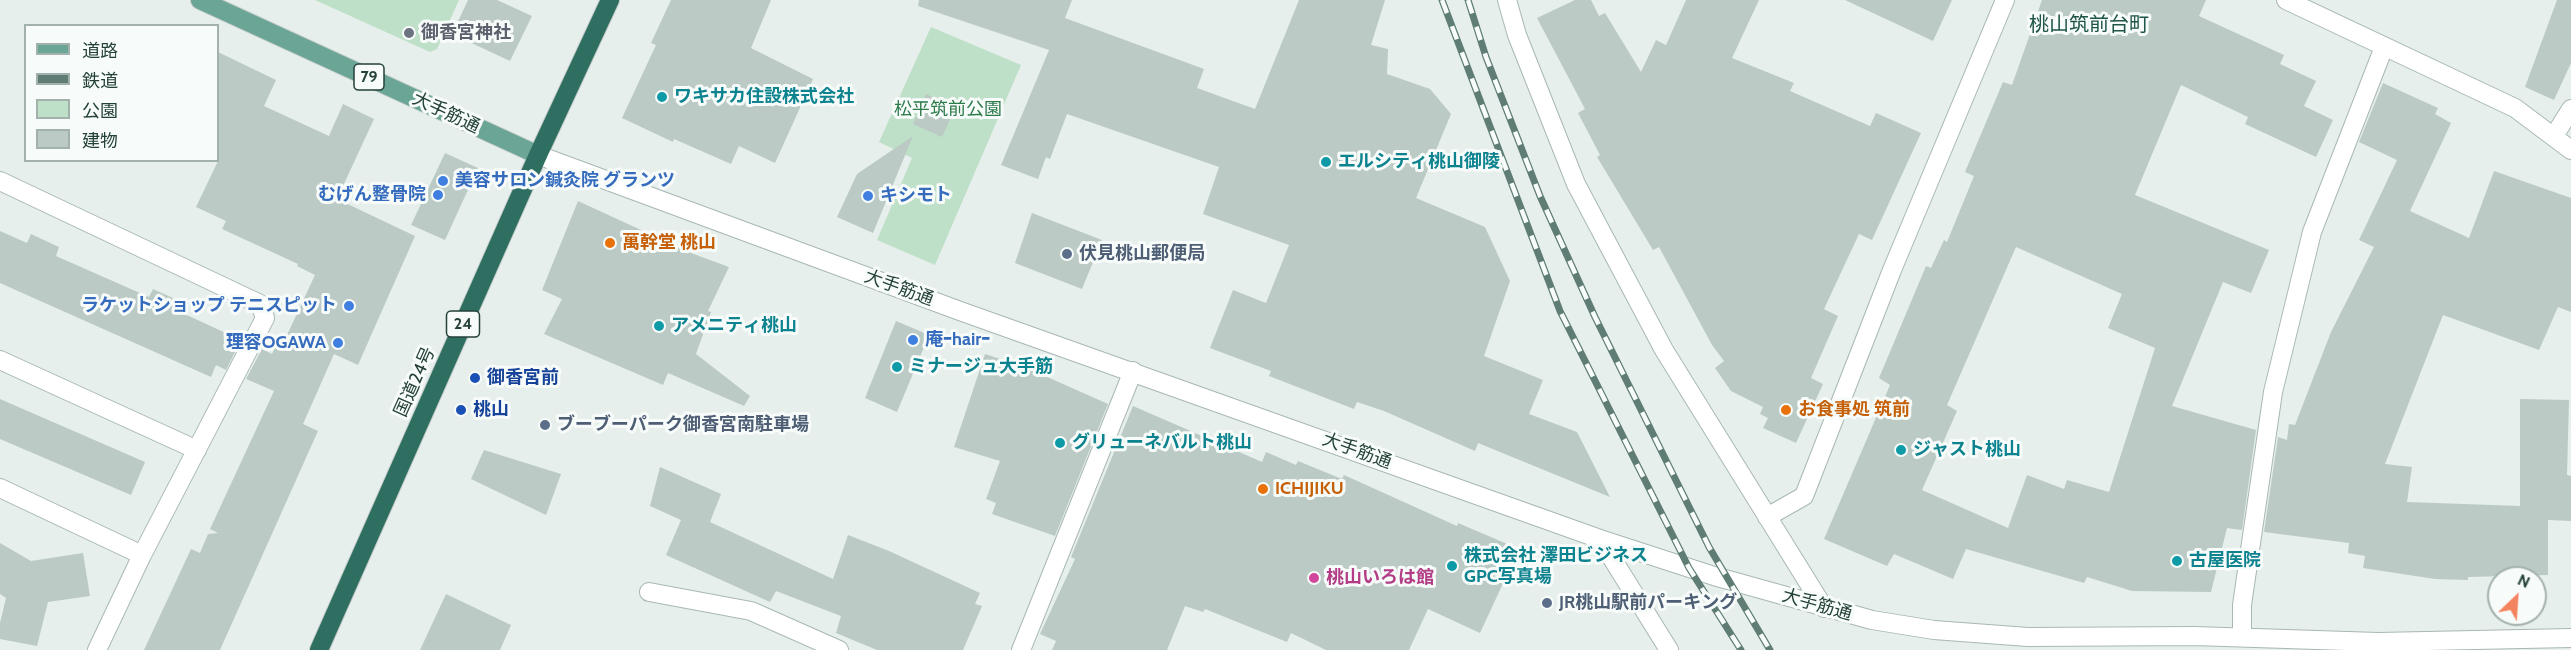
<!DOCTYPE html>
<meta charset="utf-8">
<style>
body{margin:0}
#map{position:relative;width:2571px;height:650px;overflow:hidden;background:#e6efeb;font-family:Cabin,"Noto Sans JP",sans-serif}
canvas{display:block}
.legend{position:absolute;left:24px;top:24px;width:195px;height:138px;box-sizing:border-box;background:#f7fbf9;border:2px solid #a3b1ad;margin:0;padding:8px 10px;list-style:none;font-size:18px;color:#24423a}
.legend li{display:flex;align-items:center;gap:12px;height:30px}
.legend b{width:30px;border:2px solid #a3b1ad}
.north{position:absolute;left:2487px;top:566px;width:60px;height:60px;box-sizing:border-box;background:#f7fbf9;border:2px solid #a3b1ad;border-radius:50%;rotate:25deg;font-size:16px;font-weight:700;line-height:24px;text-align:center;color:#24423a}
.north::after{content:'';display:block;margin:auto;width:21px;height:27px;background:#f4845f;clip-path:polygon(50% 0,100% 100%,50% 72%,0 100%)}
</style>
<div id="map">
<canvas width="2571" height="650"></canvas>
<ul class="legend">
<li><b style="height:8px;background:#6aa596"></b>道路</li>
<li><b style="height:8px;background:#5f7d75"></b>鉄道</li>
<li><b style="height:16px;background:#bfe0c8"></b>公園</li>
<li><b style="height:16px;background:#bbcac4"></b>建物</li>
</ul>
<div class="north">N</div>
</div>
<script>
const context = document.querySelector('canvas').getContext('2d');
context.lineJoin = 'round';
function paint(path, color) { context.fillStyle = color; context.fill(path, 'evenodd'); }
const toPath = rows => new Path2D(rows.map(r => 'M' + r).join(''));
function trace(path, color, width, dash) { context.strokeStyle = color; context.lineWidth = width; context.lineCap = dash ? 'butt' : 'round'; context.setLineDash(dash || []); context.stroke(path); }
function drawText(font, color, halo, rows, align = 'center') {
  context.font = font + ' Cabin,"Noto Sans JP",sans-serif'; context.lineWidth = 6; context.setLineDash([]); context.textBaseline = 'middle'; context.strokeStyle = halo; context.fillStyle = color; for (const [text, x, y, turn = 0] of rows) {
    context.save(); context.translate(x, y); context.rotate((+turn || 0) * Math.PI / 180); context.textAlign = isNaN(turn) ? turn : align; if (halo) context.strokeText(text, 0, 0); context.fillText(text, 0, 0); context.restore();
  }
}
paint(toPath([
 [315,0,459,0,437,49,430,52],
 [931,27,1021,65,935,265,877,240,912,158,879,142]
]), '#bfe0c8');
paint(toPath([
 [468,0,497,0,532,16,510,61,452,34],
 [671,0,771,0,751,48,813,79,775,163,739,146,731,164,674,139,673,142,622,118,656,45,651,43],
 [919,0,1072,0,1065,18,1204,69,1197,88,1255,109,1299,0,1385,0,1371,45,1388,49,1387,74,1430,89,1451,114,1416,198,1485,227,1510,281,1484,356,1543,380,1529,414,1577,432,1610,497,1478,443,1475,451,1384,411,1357,402,1354,409,1269,376,1271,371,1210,348,1233,290,1266,303,1289,245,1203,214,1219,167,1067,114,1050,159,1046,157,1038,179,1001,165,1049,50,918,6],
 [1575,0,1591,0,1599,16,1605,13,1641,72,1656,40,1666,45,1686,0,1759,0,1732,58,1794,83,1790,91,1870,126,1876,113,1921,133,1872,240,1859,234,1824,309,1838,316,1811,378,1823,384,1796,443,1763,428,1768,418,1760,414,1763,407,1731,391,1715,368,1724,361,1712,345,1659,247,1653,250,1597,157,1600,155,1578,113,1585,109,1537,18],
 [1845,0,1952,0,1933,41],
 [2042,0,2206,0,2199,16,2284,55,2280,64,2316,81,2304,106,2333,120,2316,157,2245,124,2248,117,2181,85,2135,195,2269,250,2251,293,2223,282,2172,406,2256,430,2242,530,2227,528,2211,592,2132,591,2087,577,2084,583,1966,549,1953,579,1894,554,1887,566,1824,539,1890,385,1879,378,1926,266,1931,268,1944,240,1947,242,1974,176,1965,172,2003,82,2012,85],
 [2016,247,2122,294,2108,328,2155,348,2109,492,2067,480,2064,489,2027,475,2008,528,1922,490,1957,411,1947,405],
 [2557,0,2571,0,2571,63,2554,100,2525,87],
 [218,52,276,80,264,106,329,136,343,104,374,119,337,199,415,236,358,365,334,354,303,424,318,431,220,650,144,650,191,549,200,553,208,534,218,533,210,529,274,391,246,379,262,349,272,354,282,333,287,335,315,275,297,266,298,264,222,229,226,221,196,207,218,161],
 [2383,83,2438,108,2435,114,2451,123,2410,211,2469,238,2494,171,2571,198,2571,312,2558,307,2539,350,2443,315,2385,464,2412,467,2407,502,2520,506,2520,399,2569,400,2567,475,2571,476,2571,521,2548,520,2548,575,2468,577,2468,580,2435,579,2363,568,2365,556,2348,553,2349,543,2264,532,2278,437,2287,440,2289,424,2295,425,2331,332,2374,247,2359,240,2397,160,2359,142],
 [926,94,956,107,942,137,913,124],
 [913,136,873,233,837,217,857,174],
 [445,153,478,168,445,240,411,225],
 [578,201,691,253,729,267,708,311,711,312,696,354,750,396,744,406,668,373,663,385,544,334,562,299,542,290],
 [1032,213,1102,240,1082,289,1015,263],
 [0,231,27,243,31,234,59,247,56,256,149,297,153,289,182,302,178,311,241,340,226,370,216,365,211,377,0,283],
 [896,321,929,335,897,412,865,398],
 [985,354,1025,367,1108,404,1055,536,992,514,996,503,986,499,1000,461,954,447],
 [0,399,145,462,131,495,0,439],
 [1133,406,1262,462,1266,452,1296,465,1298,461,1342,479,1344,475,1457,526,1458,523,1519,549,1480,633,1428,609,1409,650,1326,650,1291,633,1287,642,1205,609,1203,612,1185,606,1167,650,1052,650,1056,641,1040,634,1075,559,1071,557],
 [484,450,561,474,546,515,471,479],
 [660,467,721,494,710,522,833,579,848,535,889,551,980,593,975,604,982,606,963,650,877,650,836,633,841,616,776,591,770,602,666,555,681,520,650,506],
 [0,543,31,561,83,553,90,596,48,602,37,646,0,639,0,623,6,598,0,594],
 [446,594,511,625,500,650,420,650]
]), '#bbcac4');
const minor = toPath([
 [1507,0,1517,35,1576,184,1664,350,1824,608],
 [2286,0,2515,108,2571,150],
 [2554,136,2571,109],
 [538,155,960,311,1600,539,1714,576,1872,620,1934,630,2028,637,2194,636,2378,642,2571,638],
 [0,181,260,304,265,318,142,555,97,650],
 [0,360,197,450],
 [0,488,142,555],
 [1767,517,1804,496,1892,270,2005,0],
 [1600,539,1669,650],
 [649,592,751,611,839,650],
 [2242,637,2242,605,2273,392,2312,232,2384,47],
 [1021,650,1133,371]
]);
const major = toPath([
 [200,0,538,155]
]);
const highway = toPath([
 [319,650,538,155,610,0]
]);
trace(minor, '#a8b8b2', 20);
trace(major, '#c2cac8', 20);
trace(highway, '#c2cac8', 20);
trace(minor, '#fff', 18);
trace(major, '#6aa596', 18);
trace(highway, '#2f6f62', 18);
const rail = toPath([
 [1442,0,1560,311,1689,568,1741,650],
 [1468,0,1486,57,1540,196,1595,317,1709,547,1770,650]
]);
trace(rail, '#5f7d75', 7);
trace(rail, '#f7fbf9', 4.5, [14]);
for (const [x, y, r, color] of [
 [409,33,6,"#6b7280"],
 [662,97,6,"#0f9aa8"],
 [1326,162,6,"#0f9aa8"],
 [443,181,6,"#3f7fe0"],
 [438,195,6,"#3f7fe0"],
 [868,196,6,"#3f7fe0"],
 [610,243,6,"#e8710a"],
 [1067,254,6,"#5c6f8a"],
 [349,306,6,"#3f7fe0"],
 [659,326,6,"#0f9aa8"],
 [913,340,6,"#3f7fe0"],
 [338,343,6,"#3f7fe0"],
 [897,367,6,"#0f9aa8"],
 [475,378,6,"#1a4fb4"],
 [461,410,6,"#1a4fb4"],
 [1786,410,6,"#e8710a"],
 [545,425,6,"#5c6f8a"],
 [1060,443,6,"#0f9aa8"],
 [1901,450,6,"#0f9aa8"],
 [1263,489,6,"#e8710a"],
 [2177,561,6,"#0f9aa8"],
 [1452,566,6,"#0f9aa8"],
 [1314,578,6,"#d1479c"],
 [1547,603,6,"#5c6f8a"]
]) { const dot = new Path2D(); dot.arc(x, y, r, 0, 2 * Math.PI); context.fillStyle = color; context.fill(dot); trace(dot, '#f7fbf9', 2); }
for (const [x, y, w] of [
 [369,77,30],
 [463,324,33]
]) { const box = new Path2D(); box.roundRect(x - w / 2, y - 13, w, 26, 4.5); context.fillStyle = '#f7fbf9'; context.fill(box); trace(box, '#24423a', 1.5); }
drawText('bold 16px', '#24423a', null, [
 ["79",369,77],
 ["24",463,324]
]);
drawText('bold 18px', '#5b616d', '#f7fbf9', [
 ["御香宮神社",421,33]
], 'left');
drawText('bold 18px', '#0d838f', '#f7fbf9', [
 ["ワキサカ住設株式会社",674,97],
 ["エルシティ桃山御陵",1338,162],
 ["アメニティ桃山",671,326],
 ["ミナージュ大手筋",909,367],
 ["グリューネバルト桃山",1072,443],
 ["ジャスト桃山",1913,450],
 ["株式会社 澤田ビジネス",1464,556],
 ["GPC写真場",1464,577],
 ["古屋医院",2189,561]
], 'left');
drawText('18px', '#2d7a4b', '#f7fbf9', [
 ["松平筑前公園",948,110]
]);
drawText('18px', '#24423a', '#f7fbf9', [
 ["大手筋通",446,113,25],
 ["大手筋通",899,288,20],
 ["国道24号",415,382,-66],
 ["大手筋通",1357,451,20],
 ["大手筋通",1817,605,16]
]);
drawText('bold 18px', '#366cbe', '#f7fbf9', [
 ["美容サロン鍼灸院 グランツ",455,181],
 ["むげん整骨院",426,195,"right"],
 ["キシモト",880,196],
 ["ラケットショップ テニスピット",337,306,"right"],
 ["庵ｰhairｰ",925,340],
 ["理容OGAWA",326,343,"right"]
], 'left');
drawText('bold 18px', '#c56008', '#f7fbf9', [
 ["萬幹堂 桃山",622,243],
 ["お食事処 筑前",1798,410],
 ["ICHIJIKU",1275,489]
], 'left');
drawText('bold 18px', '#4e5e75', '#f7fbf9', [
 ["伏見桃山郵便局",1079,254],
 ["ブーブーパーク御香宮南駐車場",557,425],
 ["JR桃山駅前パーキング",1559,603]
], 'left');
drawText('bold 18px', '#164399', '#f7fbf9', [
 ["御香宮前",487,378],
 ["桃山",473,410]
], 'left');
drawText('bold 18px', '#b23c85', '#f7fbf9', [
 ["桃山いろは館",1326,578]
], 'left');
drawText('20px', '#1f5548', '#f7fbf9', [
 ["桃山筑前台町",2089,25]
]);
</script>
